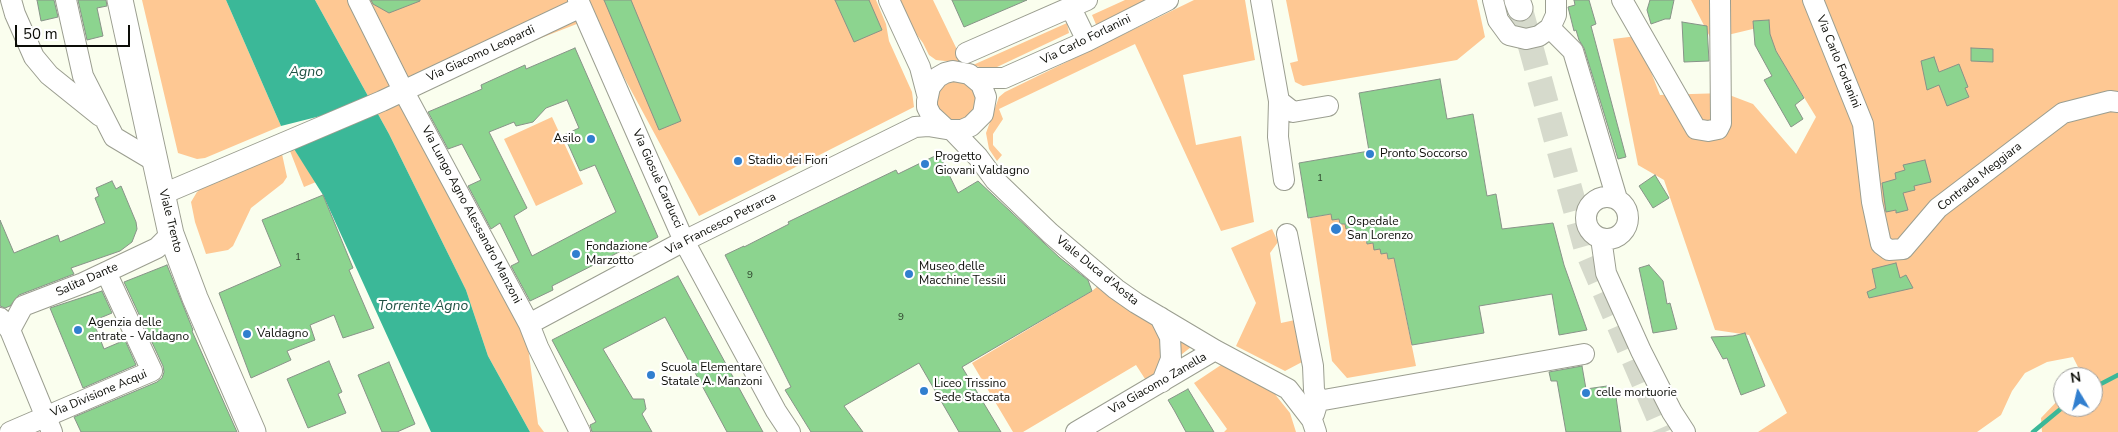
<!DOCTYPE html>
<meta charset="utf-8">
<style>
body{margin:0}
#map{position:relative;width:2118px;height:432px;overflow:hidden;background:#fafeee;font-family:"Nunito Sans",sans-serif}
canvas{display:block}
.north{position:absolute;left:2053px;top:367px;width:50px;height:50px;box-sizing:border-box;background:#fff;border:1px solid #9e9e9c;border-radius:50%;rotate:351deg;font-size:14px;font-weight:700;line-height:20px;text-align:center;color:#0c0d08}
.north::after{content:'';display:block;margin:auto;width:18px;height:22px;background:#317fcf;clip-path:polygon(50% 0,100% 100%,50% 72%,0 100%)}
.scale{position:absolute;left:15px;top:25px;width:115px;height:22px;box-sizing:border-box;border:2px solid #0c0d08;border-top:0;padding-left:6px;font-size:15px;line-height:18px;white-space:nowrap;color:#0c0d08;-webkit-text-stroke:4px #fff;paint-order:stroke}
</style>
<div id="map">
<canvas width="2118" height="432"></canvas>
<div class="north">N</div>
<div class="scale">50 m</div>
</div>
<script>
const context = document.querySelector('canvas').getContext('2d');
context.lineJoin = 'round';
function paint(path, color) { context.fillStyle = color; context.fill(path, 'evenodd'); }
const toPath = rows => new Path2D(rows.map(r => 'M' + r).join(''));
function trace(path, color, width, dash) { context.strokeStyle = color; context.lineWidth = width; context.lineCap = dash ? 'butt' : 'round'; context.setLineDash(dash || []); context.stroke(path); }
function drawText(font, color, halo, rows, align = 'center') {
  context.font = font + ' "Nunito Sans",sans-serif'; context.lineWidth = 4.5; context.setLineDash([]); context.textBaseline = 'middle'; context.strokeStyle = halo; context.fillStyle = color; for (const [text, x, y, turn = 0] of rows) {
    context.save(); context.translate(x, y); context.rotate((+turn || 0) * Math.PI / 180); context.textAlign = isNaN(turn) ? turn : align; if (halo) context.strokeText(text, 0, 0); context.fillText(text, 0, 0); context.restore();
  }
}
paint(toPath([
 [142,0,226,0,281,126,205,158,197,159,178,153],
 [315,0,876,0,886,24,889,41,912,92,914,107,699,216,592,18,408,90,525,323,538,424,544,432,530,432,488,356,466,290,389,134],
 [882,0,933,0,962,60,954,62,936,60,929,55,923,43,910,26],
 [1125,0,1159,0,1098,29,1092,15],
 [1194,0,1245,0,1255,60,1183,75,1196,145,1241,136,1254,222,1221,231,1135,44,999,109,1003,119,993,134,993,145,1002,155,997,161,989,149,986,133,999,97,1005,92],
 [1286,0,1477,0,1485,37,1457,60,1303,86,1295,82,1290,63,1298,61],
 [1691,0,2118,0,2118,432,2042,432,2041,418,2060,398,2063,398,2063,407,2093,407,2093,377,2081,377,2080,371,2073,357,2047,362,2025,373,2012,391,2001,415,1977,432,1758,432,1787,413,1749,335,1715,330,1664,180,1638,165,1613,39,1637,36,1660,95,1724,93,1753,104,1796,154,1816,117,1761,27,1711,39],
 [1067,23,1069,33,997,67,986,69,973,65],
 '937 100a20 20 0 1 1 40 0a20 20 0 1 1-40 0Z',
 [552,117,583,184,536,206,504,139],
 [294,149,316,182,304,187,290,151],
 [282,154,287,177,283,183,251,208,233,246,228,250,206,254,195,222,191,202,197,192,207,184],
 [1331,214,1339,219,1340,224,1345,224,1346,229,1352,228,1353,234,1359,233,1366,238,1367,244,1373,243,1387,253,1388,259,1394,258,1395,261,1398,261,1396,269,1416,366,1347,378,1332,361,1310,218],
 [1272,229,1278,242,1270,253,1281,323,1295,320,1302,362,1285,371,1236,346,1256,303,1231,248],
 [1109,277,1196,343,1147,382,1136,365,1023,432,1013,432,972,363,1092,291],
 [1221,365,1274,393,1290,413,1296,432,1224,432,1227,429,1194,383]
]), '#fec893');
paint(toPath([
 [226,0,315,0,389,134,466,290,488,356,530,432,431,432,323,195,294,149,368,104,281,126]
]), '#3bb898');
trace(toPath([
 [2093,388,2118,375],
 [2033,432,2063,407]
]), '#3bb898', 4.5);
const building = toPath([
 [37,0,54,0,58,17,41,21,37,0],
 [78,0,106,0,107,6,97,8,103,36,87,40,78,0],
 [371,0,420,0,420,1,389,13,373,4,371,0],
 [604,0,631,0,681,121,659,130,604,0],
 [835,0,869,0,882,30,854,42,835,0],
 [952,0,1027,0,964,27,952,0],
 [1574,0,1589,0,1596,24,1591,26,1626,157,1618,159,1584,48,1579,40,1576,30,1574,31,1568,7,1575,5,1574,0],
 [1650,0,1674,0,1670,19,1665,19,1651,24,1647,10,1650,0],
 [1769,20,1770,34,1776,51,1804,98,1795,105,1803,119,1791,127,1764,80,1772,76,1755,45,1753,21,1769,20],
 [1682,22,1707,26,1709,61,1684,62,1682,22],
 [575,48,658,237,629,252,627,248,552,286,553,290,530,301,511,266,519,262,500,223,491,229,468,186,481,180,462,144,448,149,428,112,482,89,481,85,525,65,526,69,575,48],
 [567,100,579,128,564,135,580,171,595,165,616,212,532,256,514,216,527,208,489,132,514,122,516,126,533,122,546,108,567,100],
 [1971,48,1993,49,1993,62,1971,61,1971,48],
 [1934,57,1939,72,1959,64,1968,87,1965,88,1969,97,1947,106,1939,85,1927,90,1921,61,1934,57],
 [1440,79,1447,119,1473,114,1487,196,1496,194,1502,229,1553,223,1564,265,1587,330,1559,335,1552,294,1479,306,1484,333,1412,345,1394,258,1388,259,1387,253,1381,254,1380,249,1374,250,1373,243,1367,244,1366,238,1360,239,1359,233,1353,234,1352,228,1346,229,1345,224,1340,224,1339,219,1332,220,1331,214,1308,218,1299,163,1369,151,1359,93,1440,79],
 [939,154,958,193,978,181,1060,258,1088,280,1092,291,962,367,1001,432,959,432,919,363,844,406,863,432,811,432,785,390,791,387,725,255,744,246,744,247,789,224,788,222,896,170,898,174,939,154],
 [1925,160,1931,182,1914,186,1915,190,1903,193,1908,210,1896,213,1896,210,1886,212,1882,183,1896,179,1895,173,1905,170,1903,165,1925,160],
 [1655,175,1669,198,1653,208,1639,186,1655,175],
 [112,181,116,189,121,186,136,222,137,229,132,242,120,251,71,268,74,274,19,295,10,306,5,308,0,306,0,220,14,253,58,235,60,242,105,223,95,198,99,196,96,188,112,181],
 [323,195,353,268,349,270,374,328,343,338,334,315,310,325,315,340,287,351,291,360,251,378,219,293,281,266,262,220,323,195],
 [1896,263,1900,278,1906,275,1913,288,1869,298,1867,292,1876,288,1872,269,1896,263],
 [167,265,193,330,192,331,237,432,81,432,74,417,157,382,162,378,164,372,163,366,124,282,167,265],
 [1649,265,1663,281,1667,304,1670,303,1677,329,1653,333,1639,268,1649,265],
 [678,276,763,432,727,432,665,317,603,349,633,399,644,399,646,409,642,414,652,432,592,432,590,425,596,422,552,340,678,276],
 [102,291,112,313,93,321,104,349,125,340,136,365,83,388,50,308,102,291],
 [1745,333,1765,386,1741,395,1727,358,1723,359,1711,337,1733,336,1745,333],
 [329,361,342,392,338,394,346,413,308,428,287,379,329,361],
 [389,362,415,424,397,432,382,432,358,375,389,362],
 [1582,366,1586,389,1607,386,1616,397,1621,432,1566,432,1557,381,1551,381,1549,372,1582,366],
 [1188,389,1214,432,1186,432,1174,410,1168,400,1188,389]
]);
paint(building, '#8cd48f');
trace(building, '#889388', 1);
trace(toPath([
 [1520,8,1586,248,1665,432]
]), '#d6dacc', 25, [25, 12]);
const minor = toPath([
 [11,0,15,14,34,57,49,75,100,116],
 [66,0,83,76,114,137,156,162],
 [358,0,403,90,529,324,538,347,580,432],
 [578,0,684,241,776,411,790,432],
 [889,0,920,67,927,94],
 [1261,0,1279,101,1278,137,1284,180],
 [1493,0,1498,20,1509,35,1526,39,1539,36,1550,28,1556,15,1556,0],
 [1622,0,1696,129,1708,131,1718,129,1721,123,1720,0],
 [1813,0,1863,124,1872,202,1881,244,1889,250,1903,249,1938,208,2063,113,2110,101,2118,102],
 [1071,8,1087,41],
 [1550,28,1573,51,1617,199],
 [966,53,1087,0],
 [976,78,1004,78,1087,41,1168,0],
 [1279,101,1293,112,1328,106],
 [952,130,978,157,995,180,1050,233,1116,289,1136,303,1215,350,1288,389,1312,420,1316,432],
 [163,194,382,101,581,7],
 '1586 218a21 21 0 1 1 42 0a21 21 0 1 1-42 0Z',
 [1287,234,1313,366,1314,390,1318,401,1314,414],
 [1601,238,1606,273,1641,351,1672,412,1685,432],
 [1160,317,1170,337,1171,359,1162,382],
 [0,318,10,330,52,432],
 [529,324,684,241,915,127,928,126,952,130,962,130,971,126,983,114,986,97,981,84,969,74,953,71,945,73,938,77,930,87,927,101,927,107,931,115,944,127],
 [10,330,23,306,83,283,157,248,171,234],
 [1318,401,1584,354],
 [10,432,152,371,106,272],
 [1076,432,1215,350]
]);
const major = toPath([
 [120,0,171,234,195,298,253,432],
 [1517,0,1520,8]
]);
trace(minor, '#9b9e90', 22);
trace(major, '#9b9e90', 27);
trace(minor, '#fff', 20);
trace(major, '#fff', 25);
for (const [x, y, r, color] of [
 [591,139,5,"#317fcf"],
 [1370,154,5,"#317fcf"],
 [738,161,5,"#317fcf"],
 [925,164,5,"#317fcf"],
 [1336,229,6,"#317fcf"],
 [576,254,5,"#317fcf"],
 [909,274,5,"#317fcf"],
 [78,330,5,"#317fcf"],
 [247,334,5,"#317fcf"],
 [651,375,5,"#317fcf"],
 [924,391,5,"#317fcf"],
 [1586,393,5,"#317fcf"]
]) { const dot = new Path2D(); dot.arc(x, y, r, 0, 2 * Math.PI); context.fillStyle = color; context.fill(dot); trace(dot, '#fff', 2); }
drawText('10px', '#2c3f2a', null, [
 ["1",1320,179],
 ["1",298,258],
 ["9",750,276],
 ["9",901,318]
]);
drawText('12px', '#0c0d08', '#fff', [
 ["Via Carlo Forlanini",1086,40,-26],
 ["Via Giacomo Leopardi",481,54,-25],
 ["Via Carlo Forlanini",1838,62,68],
 ["Contrada Meggiara",1980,177,-38],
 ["Via Giosuè Carducci",657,179,66],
 ["Via Lungo Agno Alessandro Manzoni",471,215,62],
 ["Viale Trento",170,221,76],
 ["Via Francesco Petrarca",721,224,-27],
 ["Viale Duca d'Aosta",1097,271,39],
 ["Salita Dante",87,280,-24],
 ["Via Giacomo Zanella",1158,384,-30],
 ["Via Divisione Acqui",99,394,-23]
]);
drawText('12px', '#0c0d08', '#fff', [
 ["Asilo",581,139,"right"],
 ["Pronto Soccorso",1380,154],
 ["Progetto",935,157],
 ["Giovani Valdagno",935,171],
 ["Stadio dei Fiori",748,161],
 ["Ospedale",1347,222],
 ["San Lorenzo",1347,236],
 ["Fondazione",586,247],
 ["Marzotto",586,261],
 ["Museo delle",919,267],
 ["Macchine Tessili",919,281],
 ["Agenzia delle",88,323],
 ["entrate - Valdagno",88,337],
 ["Valdagno",257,334],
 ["Scuola Elementare",661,368],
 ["Statale A. Manzoni",661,382],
 ["Liceo Trissino",934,384],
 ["Sede Staccata",934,398],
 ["celle mortuorie",1596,393]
], 'left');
drawText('italic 14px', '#215345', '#fff', [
 ["Agno",306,73],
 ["Torrente Agno",423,307]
]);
</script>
